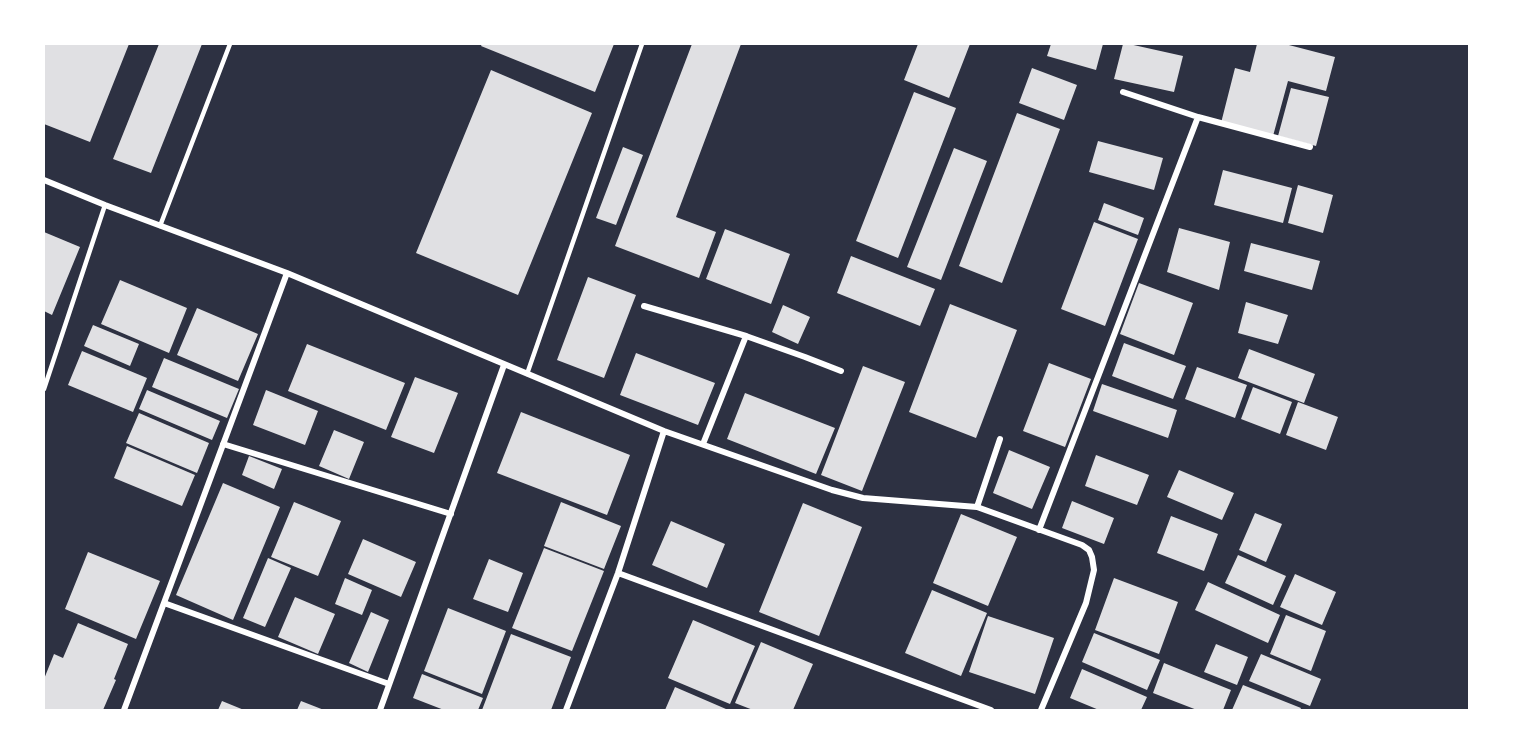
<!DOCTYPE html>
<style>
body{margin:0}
#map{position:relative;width:1513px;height:754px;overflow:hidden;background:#2d3142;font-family:"Golos Text",sans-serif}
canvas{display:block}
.frame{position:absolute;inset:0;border:45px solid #fff;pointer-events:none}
</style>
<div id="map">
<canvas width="1513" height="754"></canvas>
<div class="frame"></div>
</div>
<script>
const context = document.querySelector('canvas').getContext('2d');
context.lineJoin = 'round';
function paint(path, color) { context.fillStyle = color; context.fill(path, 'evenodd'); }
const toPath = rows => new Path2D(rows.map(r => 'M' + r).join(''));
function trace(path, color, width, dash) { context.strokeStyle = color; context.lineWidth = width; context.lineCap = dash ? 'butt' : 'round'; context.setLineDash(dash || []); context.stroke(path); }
paint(toPath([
 [44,44,129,44,90,142,44,124],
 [159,44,202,44,151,173,113,159],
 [482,44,614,44,595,92,481,46],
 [692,44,741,44,676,217,716,232,699,278,615,246],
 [918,44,970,44,949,98,904,80],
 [1051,44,1103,44,1096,70,1047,56],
 [1123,44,1129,44,1183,56,1174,92,1114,79],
 [1257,44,1285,44,1335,57,1326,91,1288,81,1273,136,1221,123,1235,68,1250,72],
 [1032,68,1077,85,1064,120,1019,103],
 [491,70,592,113,518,295,416,253],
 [1291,88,1329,97,1316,146,1278,136],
 [914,92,956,108,898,258,856,241],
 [1017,113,1060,129,1002,283,959,266],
 [1098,141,1163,158,1154,190,1089,172],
 [623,147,643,155,616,225,596,218],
 [954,148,987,161,941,280,907,267],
 [1223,170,1292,188,1283,223,1214,205],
 [1298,185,1333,195,1323,233,1288,223],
 [1104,203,1144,218,1138,235,1098,220],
 [1094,222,1138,239,1105,326,1061,309],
 [1179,228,1230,242,1219,290,1167,272],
 [725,229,790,254,771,304,706,279],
 [44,232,80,247,52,315,44,311],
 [1251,243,1320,261,1312,290,1244,271],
 [851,256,935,289,920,326,837,293],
 [588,277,636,295,604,378,557,360],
 [120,280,187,308,169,353,101,324],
 [1139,283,1193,303,1174,355,1120,334],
 [1246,302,1288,315,1278,344,1238,333],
 [950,304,1017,330,976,438,909,412],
 [783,305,810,317,798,344,772,332],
 [197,308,258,334,238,381,177,355],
 [93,325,139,344,130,366,84,346],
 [1124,343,1186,366,1173,399,1112,376],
 [307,344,405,383,386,430,288,391],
 [1249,349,1315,374,1304,403,1238,378],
 [82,351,147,378,133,412,68,385],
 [636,353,715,383,698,425,620,395],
 [164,358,239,389,227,418,152,387],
 [1049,363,1091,379,1065,447,1023,431],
 [863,366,905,382,862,491,821,475],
 [1197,367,1247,385,1235,418,1185,399],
 [415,377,458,393,434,453,391,437],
 [1102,384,1177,410,1168,438,1093,411],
 [1253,387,1292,402,1280,434,1241,419],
 [147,390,220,421,212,440,139,409],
 [266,390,318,411,305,445,253,425],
 [745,393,835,428,816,474,727,439],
 [1298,402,1338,417,1326,450,1286,435],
 [521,412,630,455,607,515,497,473],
 [139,413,209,443,197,473,126,443],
 [334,430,364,442,349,479,319,466],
 [127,446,195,475,182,506,114,478],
 [1009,450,1050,467,1032,509,993,493],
 [1096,455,1149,475,1137,505,1085,486],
 [249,456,282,469,274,489,242,475],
 [1179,470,1234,493,1222,520,1167,497],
 [223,483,280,507,233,620,176,595],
 [1072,501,1114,518,1104,544,1062,528],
 [294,502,341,521,318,576,271,557],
 [561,502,621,526,604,569,544,546],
 [803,503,862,527,819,636,759,612],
 [1255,513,1282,524,1266,562,1239,550],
 [961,514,1017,537,988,606,933,583],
 [1171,516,1218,534,1204,571,1157,553],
 [671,521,725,544,707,588,652,565],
 [363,539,416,562,401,597,348,574],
 [544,548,604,571,572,651,512,628],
 [88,552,160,581,136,639,65,609],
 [1238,555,1286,576,1273,605,1225,583],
 [268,558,291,568,265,627,243,618],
 [489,559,523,573,508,612,473,599],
 [1295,574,1336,592,1322,625,1280,607],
 [345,578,372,590,362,615,335,604],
 [1114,578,1178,602,1159,654,1095,630],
 [1208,582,1280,615,1268,643,1195,610],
 [932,590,987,613,961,676,905,653],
 [295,597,335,614,318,654,278,637],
 [448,608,506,631,482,694,424,671],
 [371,612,389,620,368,672,349,663],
 [1286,615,1326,631,1311,671,1270,654],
 [988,616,1054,638,1035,694,969,672],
 [693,620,755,646,730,704,668,678],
 [78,623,128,644,114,679,116,680,103,710,44,710,44,679,54,654,63,658],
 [1094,633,1160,660,1147,690,1082,662],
 [511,634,571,657,551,710,482,710],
 [761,642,813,664,793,710,753,710,735,703],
 [1216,644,1248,657,1237,685,1204,672],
 [1261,654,1321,679,1310,706,1249,681],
 [1164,663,1231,690,1223,710,1197,710,1153,693],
 [1082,669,1147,697,1141,710,1099,710,1070,698],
 [422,674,483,698,478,710,444,710,413,698],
 [1243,685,1301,708,1300,710,1232,710],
 [675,687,726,709,726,710,665,710],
 [222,701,244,710,218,710],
 [301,701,324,710,297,710]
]), '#e0e0e3');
trace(toPath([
 [160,226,230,44],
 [527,374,642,44],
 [44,389,105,205]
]), '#fff', 4.5);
trace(toPath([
 [1123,92,1198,117,1310,147],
 [44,180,105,205,287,273,664,431,832,490,863,498,977,507,1082,545,1089,550,1092,557,1094,570,1086,603,1041,710],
 [644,306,746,336,703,444],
 [746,336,805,357,841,371],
 [223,444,451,514],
 [977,507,1000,439],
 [1039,530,1198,117],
 [618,573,991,710],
 [164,603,389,684],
 [124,710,287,273],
 [380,710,504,365],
 [566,710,618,573,664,431]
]), '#fff', 6);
</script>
